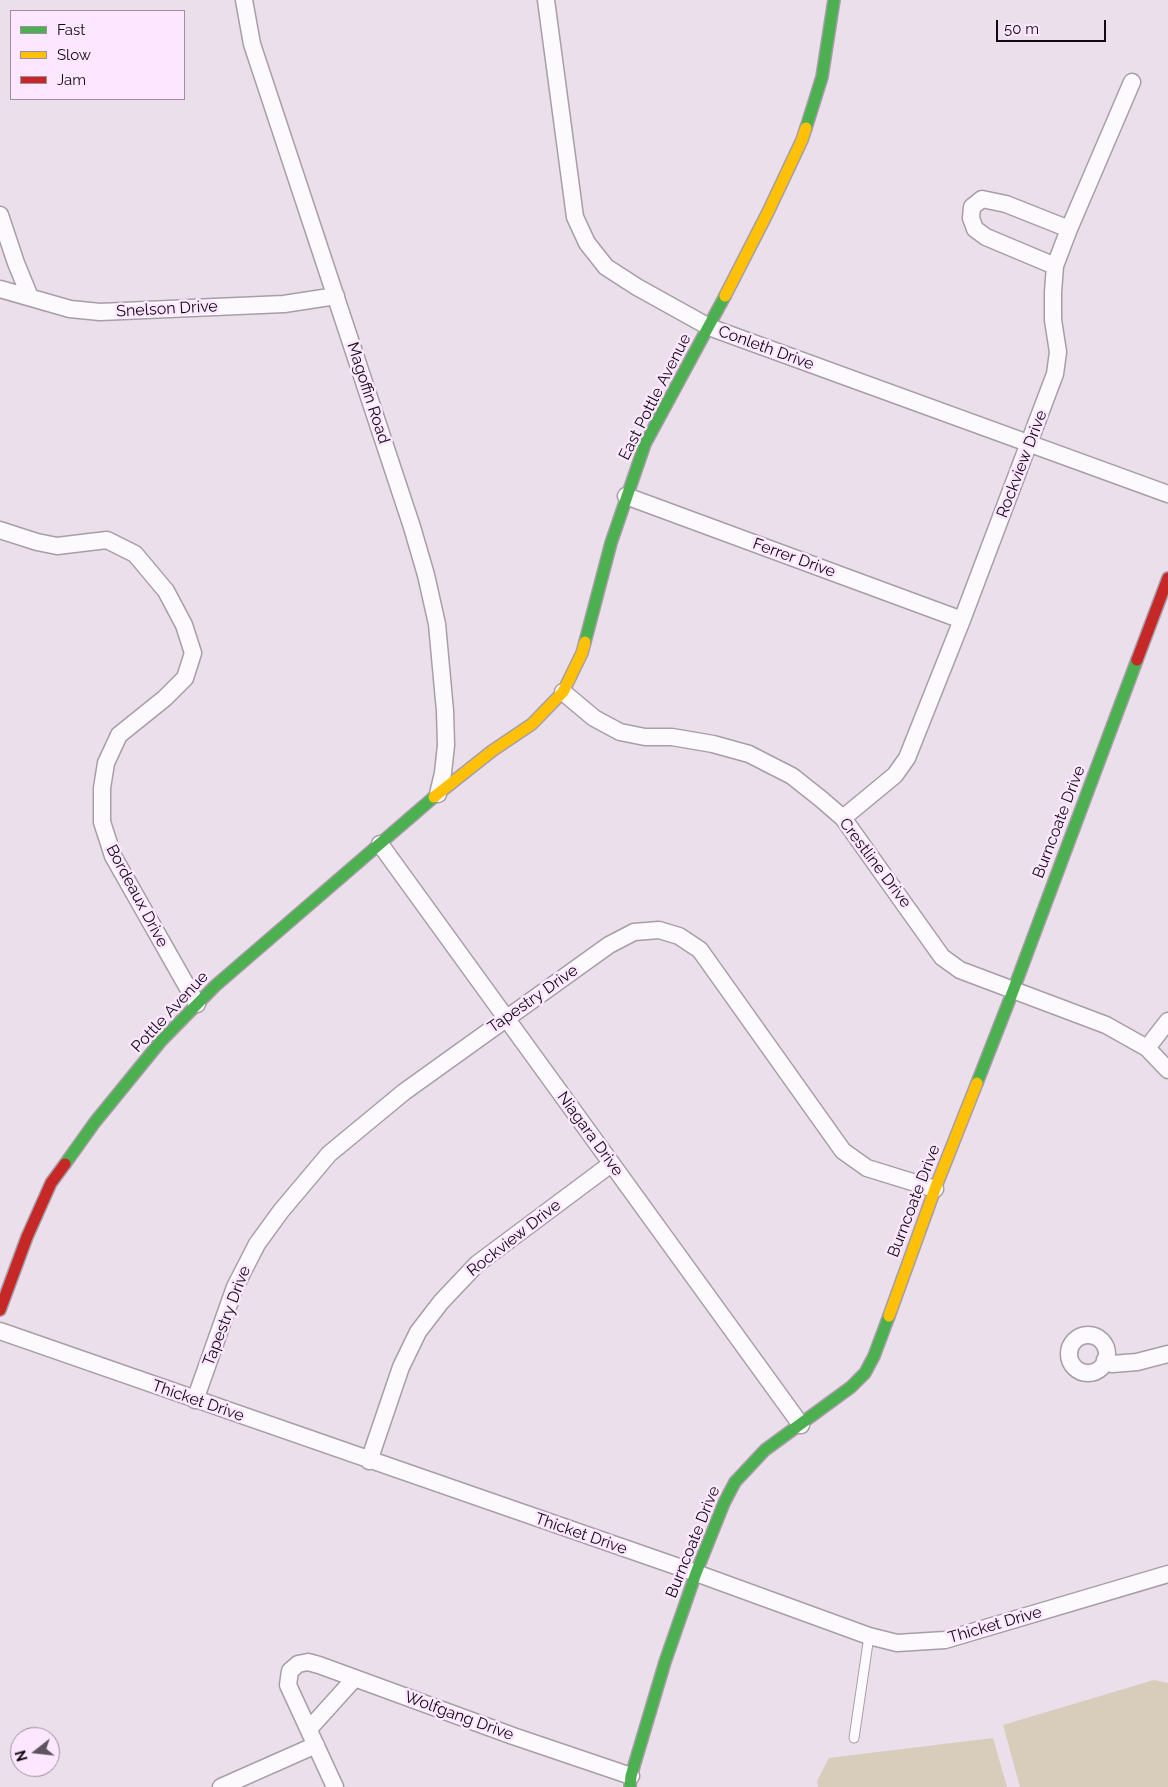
<!DOCTYPE html>
<style>
body{margin:0}
#map{position:relative;width:1168px;height:1787px;overflow:hidden;background:#eadfeb;font-family:Raleway,sans-serif}
canvas{display:block}
.legend{position:absolute;left:10px;top:10px;width:175px;height:90px;box-sizing:border-box;background:#fde6ff;border:1px solid #9f8ea0;margin:0;padding:6px 9px;list-style:none;font-size:15px;color:#110a12}
.legend li{display:flex;align-items:center;gap:10px;height:25px}
.legend b{width:25px;border:1px solid #9f8ea0}
.north{position:absolute;left:10px;top:1727px;width:50px;height:50px;box-sizing:border-box;background:#fde6ff;border:1px solid #9f8ea0;border-radius:50%;rotate:254deg;font-size:14px;font-weight:700;line-height:20px;text-align:center;color:#110a12}
.north::after{content:'';display:block;margin:auto;width:18px;height:22px;background:#5d555e;clip-path:polygon(50% 0,100% 100%,50% 72%,0 100%)}
.scale{position:absolute;left:996px;top:20px;width:110px;height:22px;box-sizing:border-box;border:2px solid #110a12;border-top:0;padding-left:6px;font-size:15px;line-height:18px;white-space:nowrap;color:#110a12;-webkit-text-stroke:4px #fde6ff;paint-order:stroke}
</style>
<div id="map">
<canvas width="1168" height="1787"></canvas>
<ul class="legend">
<li><b style="height:6px;background:#4caf50"></b>Fast</li>
<li><b style="height:6px;background:#ffc107"></b>Slow</li>
<li><b style="height:6px;background:#c62828"></b>Jam</li>
</ul>
<div class="north">N</div>
<div class="scale">50 m</div>
</div>
<script>
const context = document.querySelector('canvas').getContext('2d');
context.lineJoin = 'round';
function paint(path, color) { context.fillStyle = color; context.fill(path, 'evenodd'); }
const toPath = rows => new Path2D(rows.map(r => 'M' + r).join(''));
function trace(path, color, width, dash) { context.strokeStyle = color; context.lineWidth = width; context.lineCap = dash ? 'butt' : 'round'; context.setLineDash(dash || []); context.stroke(path); }
function drawText(font, color, halo, rows, align = 'center') {
  context.font = font + ' Raleway,sans-serif'; context.lineWidth = 5; context.setLineDash([]); context.textBaseline = 'middle'; context.strokeStyle = halo; context.fillStyle = color; for (const [text, x, y, turn = 0] of rows) {
    context.save(); context.translate(x, y); context.rotate((+turn || 0) * Math.PI / 180); context.textAlign = isNaN(turn) ? turn : align; if (halo) context.strokeText(text, 0, 0); context.fillText(text, 0, 0); context.restore();
  }
}
paint(toPath([
 [1154,1680,1168,1683,1168,1787,1020,1787,1003,1725],
 [993,1738,1007,1787,818,1787,817,1781,829,1758]
]), '#d8ccbb');
const lane = toPath([
 [854,1738,869,1636]
]);
const street = toPath([
 [244,0,252,44,412,527,426,575,437,624,445,711,446,745,443,773,438,794],
 [546,0,575,217,587,243,606,267,637,287,709,327,1168,494],
 [0,215,16,263,30,297],
 [1055,266,986,237,975,229,971,218,972,207,982,199,1006,204,1069,229],
 [0,289,70,309,100,312,284,304,336,296],
 [626,496,962,620],
 [0,530,37,542,57,546,107,540,135,554,166,591,184,625,193,653,185,678,165,698,119,735,106,763,102,788,102,822,113,856,197,1004],
 [563,692,594,718,620,732,645,737,672,737,713,744,749,754,792,776,821,799,843,818,942,957,960,970,1106,1025,1147,1048,1168,1070],
 [843,818,895,775,907,758,962,620,1055,374,1058,352,1053,320,1053,292,1055,266,1069,229,1132,82],
 [380,844,801,1425],
 [1147,1048,1168,1021],
 [0,1331,696,1573,869,1636,897,1643,945,1640,1168,1574],
 '1069 1354a19 19 0 1 1 38 0a19 19 0 1 1-38 0Z',
 [1105,1360,1112,1364,1137,1362,1168,1354],
 [195,1400,235,1287,257,1244,281,1211,329,1154,404,1092,609,945,634,932,659,930,679,936,700,950,843,1151,867,1168,935,1189],
 [369,1461,401,1367,418,1332,441,1302,477,1264,611,1164],
 [309,1729,355,1678],
 [221,1787,316,1745],
 [335,1787,288,1685,290,1671,298,1664,308,1662,319,1665,513,1736,631,1776]
]);
const fast = toPath([
 [806,128,822,77,834,0],
 [585,642,611,543,645,444,725,296],
 [977,1083,1013,991,1137,660],
 [65,1164,95,1122,161,1041,215,986,434,797],
 [630,1787,631,1776,665,1662,696,1573,724,1503,735,1482,765,1450,851,1387,865,1373,874,1356,889,1316]
]);
const slow = toPath([
 [725,296,768,212,802,140,806,128],
 [434,797,492,751,532,724,563,692,582,653,585,642],
 [889,1316,935,1189,977,1083]
]);
const jam = toPath([
 [1137,660,1168,578],
 [0,1310,27,1237,51,1183,65,1164]
]);
trace(lane, '#a79ea8', 11);
trace(street, '#a79ea8', 19);
trace(fast, '#a79ea8', 14);
trace(slow, '#a79ea8', 14);
trace(jam, '#a79ea8', 14);
trace(lane, '#fcfafc', 9);
trace(street, '#fcfafc', 16);
trace(fast, '#4caf50', 11);
trace(slow, '#ffc107', 11);
trace(jam, '#c62828', 11);
drawText('16px', '#110a12', '#fde6ff', [
 ["Snelson Drive",167,309,-3],
 ["Conleth Drive",766,348,20],
 ["Magoffin Road",368,393,72],
 ["East Pottle Avenue",655,397,-63],
 ["Rockview Drive",1022,464,-69],
 ["Ferrer Drive",794,558,20],
 ["Burncoate Drive",1059,822,-69],
 ["Crestline Drive",875,863,53],
 ["Bordeaux Drive",137,896,62],
 ["Tapestry Drive",533,999,-35],
 ["Pottle Avenue",170,1012,-47],
 ["Niagara Drive",590,1134,54],
 ["Burncoate Drive",914,1201,-69],
 ["Rockview Drive",514,1238,-38],
 ["Tapestry Drive",227,1316,-69],
 ["Thicket Drive",198,1401,19],
 ["Thicket Drive",581,1534,19],
 ["Burncoate Drive",693,1542,-68],
 ["Thicket Drive",995,1625,-16],
 ["Wolfgang Drive",459,1716,20]
]);
</script>
